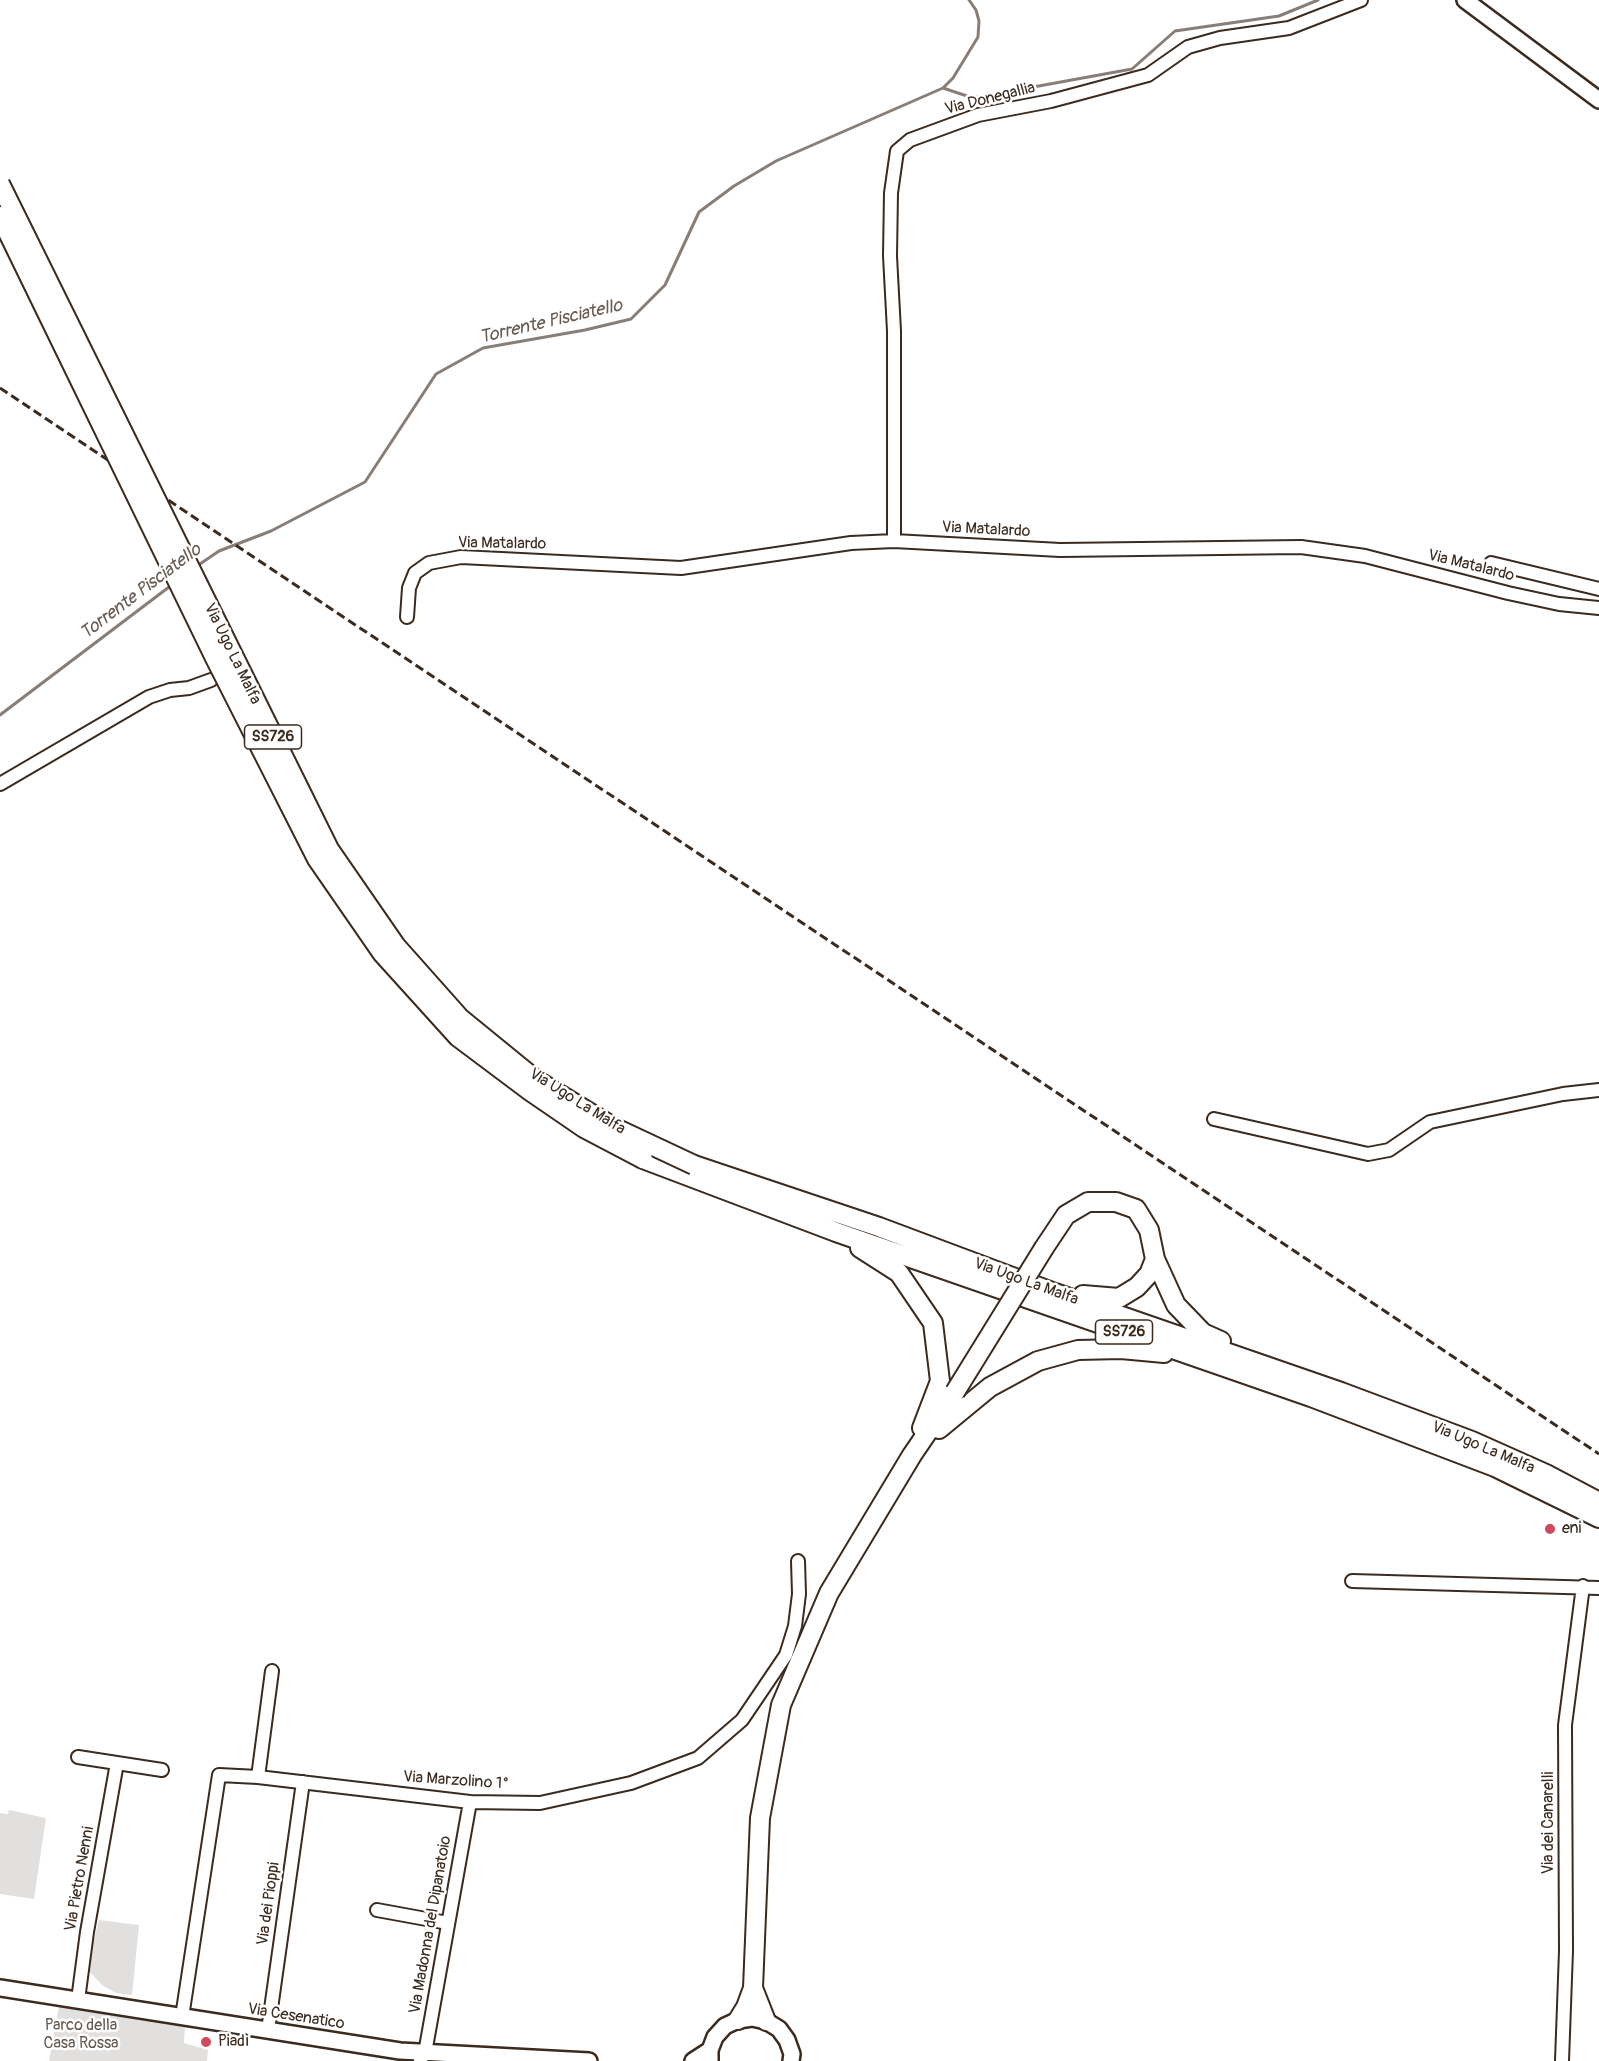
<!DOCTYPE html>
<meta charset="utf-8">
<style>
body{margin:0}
canvas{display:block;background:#fff}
</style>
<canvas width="1599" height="2061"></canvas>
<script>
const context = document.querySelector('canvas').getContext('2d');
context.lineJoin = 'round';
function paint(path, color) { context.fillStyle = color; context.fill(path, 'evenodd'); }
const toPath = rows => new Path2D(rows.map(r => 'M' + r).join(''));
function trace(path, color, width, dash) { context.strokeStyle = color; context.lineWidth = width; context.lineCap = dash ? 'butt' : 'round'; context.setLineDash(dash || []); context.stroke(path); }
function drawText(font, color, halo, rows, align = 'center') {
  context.font = font + ' Pangolin,sans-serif'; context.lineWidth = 5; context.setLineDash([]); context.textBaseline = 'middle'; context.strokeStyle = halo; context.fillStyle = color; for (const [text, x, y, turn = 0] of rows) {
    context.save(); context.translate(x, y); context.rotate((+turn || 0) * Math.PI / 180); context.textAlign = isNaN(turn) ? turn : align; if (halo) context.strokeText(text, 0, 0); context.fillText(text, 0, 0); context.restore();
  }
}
paint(toPath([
 [9,1810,46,1818,34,1899,0,1894,0,1813,8,1814],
 [99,1920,139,1925,132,1995,116,1993,102,1985,89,1971,91,1952],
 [59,2006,185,2026,184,2043,208,2050,207,2061,49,2061]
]), '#e2e0de');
trace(toPath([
 [943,88,973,98,1132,69,1175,31,1279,16,1318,0],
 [197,566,219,551,271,531,365,482,436,374,483,348,585,330,631,319,665,285,699,212,734,186,776,161,943,88,953,78,978,37,979,21,976,10,969,0],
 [0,715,173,584]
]), '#887e77', 3);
const minor = toPath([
 [894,541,894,331,890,256,891,193,897,151,910,140,978,115,1051,101,1148,75,1188,47,1220,38,1289,28,1361,0],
 [1491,563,1599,589],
 [407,617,409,588,415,573,429,563,461,557,681,568,851,543,894,541,1060,550,1301,547,1365,556,1508,593,1559,604,1599,608],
 [0,784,149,697,170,690,189,688,211,680],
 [1214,1119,1368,1154,1389,1150,1430,1122,1563,1094,1599,1090],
 [1352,1581,1599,1588],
 [78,1757,162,1770],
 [258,1777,272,1671],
 [377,1910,448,1923],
 [78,2000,87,1932,117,1763],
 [182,2017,219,1775,258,1777,470,1802,540,1803,631,1783,698,1758,742,1720,786,1655,795,1626,799,1594,798,1561],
 [268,2030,303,1782],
 [420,2061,425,2053,470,1802],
 [1562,2061,1566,1951,1565,1725,1583,1586]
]);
const major = toPath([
 [1465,0,1599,100],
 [0,1988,400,2051,589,2061],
 [693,2061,710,2050],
 [710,2061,710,2050,715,2037,725,2026,738,2020,752,2018,766,2021,779,2029,787,2040,792,2054,791,2061]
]);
const highway = toPath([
 [643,1159,836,1232,1311,1397,1495,1467,1599,1518],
 [694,1165,879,1227,1055,1293,1341,1392,1472,1441,1546,1474,1599,1502],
 [860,1248,899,1273,933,1323,940,1381,922,1428],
 [1044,1248,1066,1215,1088,1202,1116,1202,1136,1209,1149,1230,1155,1259,1176,1305,1203,1333,1221,1341],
 [1083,1295,1119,1298,1137,1287,1149,1274,1155,1259],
 [939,1429,990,1387,1038,1361,1078,1350,1121,1349,1164,1353],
 [753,1988,766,2021],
 [738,2020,746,2007,753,1988,760,1818,781,1705,829,1593,912,1455,955,1392]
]);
trace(minor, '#3b2a1e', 16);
trace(major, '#3b2a1e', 20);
trace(highway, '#3b2a1e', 22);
trace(minor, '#fff', 12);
trace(major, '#fff', 15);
trace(highway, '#fff', 18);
trace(toPath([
 [0,388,1599,1454]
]), '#3b2a1e', 3, [9, 4.5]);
const highwayBridge = toPath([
 [0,184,329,849,396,946,460,1018,536,1080,613,1127,694,1165],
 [0,216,215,658,317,859,382,953,458,1037,530,1091,584,1128,643,1159],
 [955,1392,1044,1248]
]);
trace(highwayBridge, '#3b2a1e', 22, []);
trace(highwayBridge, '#fff', 18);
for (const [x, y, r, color] of [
 [1550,1529,6,"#d1495b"],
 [206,2042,6,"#d1495b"]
]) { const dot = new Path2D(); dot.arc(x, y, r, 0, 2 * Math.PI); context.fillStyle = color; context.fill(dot); trace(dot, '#fff', 2); }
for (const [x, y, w] of [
 [273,737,57],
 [1124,1332,57]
]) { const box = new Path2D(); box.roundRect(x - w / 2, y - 12, w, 24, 4.5); context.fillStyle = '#fff'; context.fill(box); trace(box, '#3b2a1e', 1.5); }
drawText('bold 15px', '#3b2a1e', null, [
 ["SS726",273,737],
 ["SS726",1124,1332]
]);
drawText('16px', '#3b2a1e', '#fff', [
 ["Via Donegallia",990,99,-14],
 ["Via Matalardo",986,530,3],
 ["Via Matalardo",502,544,1],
 ["Via Matalardo",1471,566,14],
 ["Via Ugo La Malfa",232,654,64],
 ["Via Ugo La Malfa",577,1102,32],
 ["Via Ugo La Malfa",1026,1282,20],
 ["Via Ugo La Malfa",1483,1448,23],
 ["Via Marzolino 1°",456,1781,4],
 ["Via dei Canarelli",1549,1823,-90],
 ["Via Pietro Nenni",80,1879,-80],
 ["Via dei Pioppi",269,1904,-82],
 ["Via Madonna del Dipanatoio",431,1925,-80],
 ["Via Cesenatico",296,2017,9]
]);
drawText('16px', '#3b2a1e', '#fff', [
 ["eni",1562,1529],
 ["Piadì",218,2042]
], 'left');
drawText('16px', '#65584e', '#fff', [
 ["Parco della",81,2026],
 ["Casa Rossa",81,2044]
]);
drawText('italic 18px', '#685b52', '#fff', [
 ["Torrente Pisciatello",551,322,-13],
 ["Torrente Pisciatello",141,592,-37]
]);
</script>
